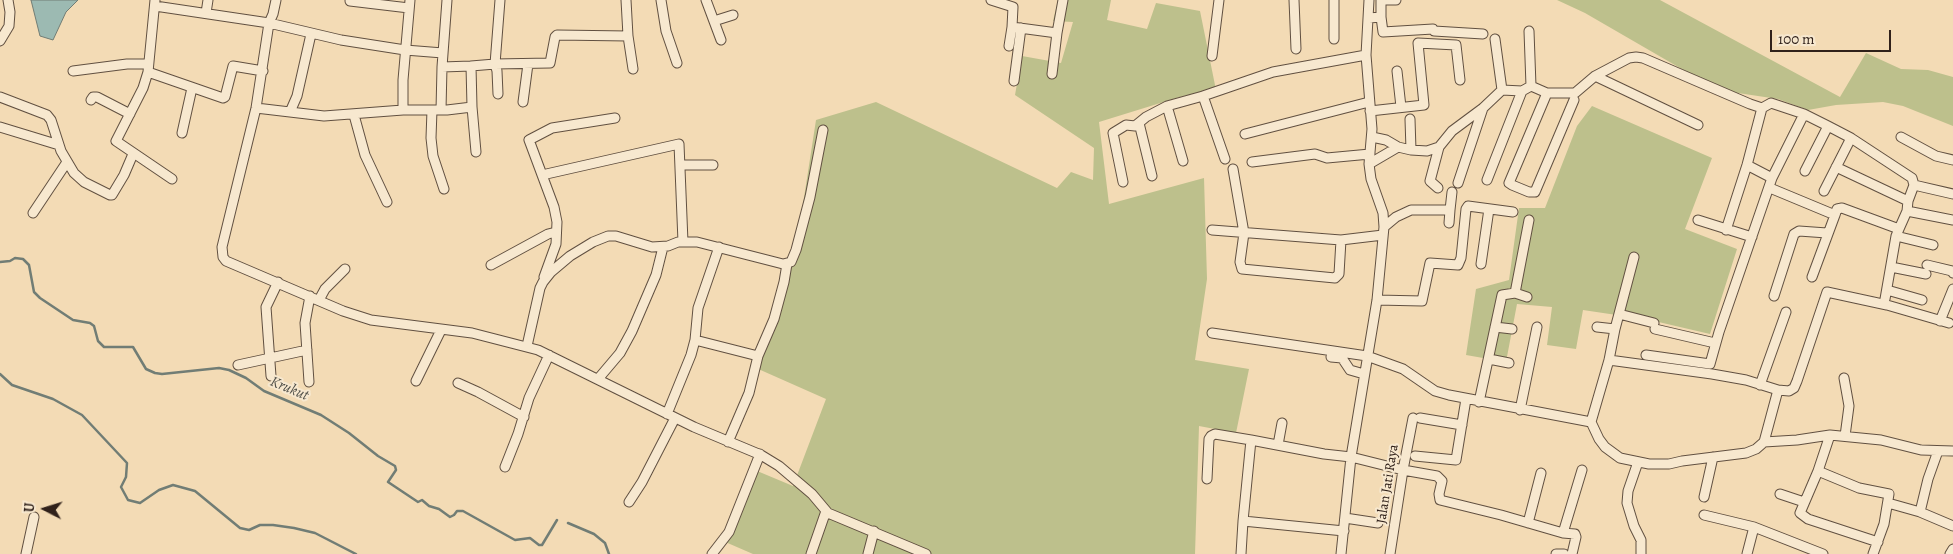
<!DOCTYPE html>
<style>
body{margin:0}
#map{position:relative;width:1953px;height:554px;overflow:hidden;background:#f3dbb5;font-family:Alegreya,serif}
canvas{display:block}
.north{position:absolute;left:20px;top:484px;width:50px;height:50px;-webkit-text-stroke:4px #f7e8cf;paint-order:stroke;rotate:275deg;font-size:14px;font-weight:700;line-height:20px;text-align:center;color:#30211a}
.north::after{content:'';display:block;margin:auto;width:18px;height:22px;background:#30211a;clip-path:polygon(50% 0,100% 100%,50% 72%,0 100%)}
.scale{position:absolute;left:1770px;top:30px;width:121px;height:22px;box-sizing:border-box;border:2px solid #30211a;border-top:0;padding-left:6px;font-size:15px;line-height:18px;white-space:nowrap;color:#30211a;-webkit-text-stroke:4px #f7e8cf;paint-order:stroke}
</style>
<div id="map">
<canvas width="1953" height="554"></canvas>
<div class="north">U</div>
<div class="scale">100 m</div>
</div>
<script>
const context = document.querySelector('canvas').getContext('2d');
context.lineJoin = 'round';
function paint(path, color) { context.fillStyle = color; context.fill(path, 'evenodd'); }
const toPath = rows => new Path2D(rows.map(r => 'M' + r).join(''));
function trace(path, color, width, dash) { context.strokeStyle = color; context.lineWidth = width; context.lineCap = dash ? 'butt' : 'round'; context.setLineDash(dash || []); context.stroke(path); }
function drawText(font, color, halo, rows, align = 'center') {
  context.font = font + ' Alegreya,serif'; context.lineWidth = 4; context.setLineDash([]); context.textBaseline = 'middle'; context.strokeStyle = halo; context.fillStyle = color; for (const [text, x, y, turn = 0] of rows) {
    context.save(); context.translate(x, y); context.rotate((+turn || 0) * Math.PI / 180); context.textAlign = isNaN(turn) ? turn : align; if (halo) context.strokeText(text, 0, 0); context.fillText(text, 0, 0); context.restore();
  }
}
paint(toPath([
 [1058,0,1111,0,1107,20,1147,29,1156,3,1200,11,1216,90,1183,96,1099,122,1109,204,1204,178,1207,279,1195,360,1249,369,1236,433,1199,426,1195,554,753,554,723,541,750,468,793,486,826,399,756,368,799,230,816,120,876,102,1057,188,1071,172,1093,180,1094,148,1015,95,1022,56,1061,63,1073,22,1053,21],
 [1557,0,1660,0,1840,97,1866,53,1901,69,1928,70,1953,77,1953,126,1903,106,1883,102,1836,105,1808,110,1778,99,1718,90,1585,13],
 [1592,106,1712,158,1685,229,1737,249,1710,334,1650,320,1583,310,1576,349,1547,345,1552,307,1517,304,1506,362,1466,355,1476,289,1509,280,1519,208,1545,208,1577,126]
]), '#bdc08c');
const water = toPath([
 [31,0,78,0,66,12,53,40,40,36,31,0]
]);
paint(water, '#9cbab2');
trace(water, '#717d75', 1);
trace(toPath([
 [0,262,10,261,15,258,23,259,29,265,34,292,40,298,73,320,90,323,94,326,98,341,104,347,133,347,146,369,155,373,162,374,219,368,229,370,246,378,264,391,321,415,349,433,378,456,395,466,396,470,388,482,418,502,422,500,429,506,439,509,450,517,454,515,457,511,463,511,515,540,530,538,539,545,542,545,557,520],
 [0,374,12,385,53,399,82,415,127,463,126,477,121,487,128,500,140,503,159,490,173,485,195,491,240,528,249,530,260,525,273,525,294,528,315,533,356,554],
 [568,523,594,534,605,543,609,554]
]), '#717d75', 2.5);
const street = toPath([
 [155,0,148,72,143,88,116,141,172,179],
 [276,0,273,14,269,23,256,108,222,247,223,257,226,261,343,311,371,320,472,333,538,350,694,427,761,455,779,466,812,494,828,513,926,554],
 [500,0,495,64,550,63,555,37,557,35,628,36],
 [626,0,628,36,633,69],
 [661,0,666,31,677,63],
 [706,0,721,40],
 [991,0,1013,7,1012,27],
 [1294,0,1296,49],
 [1334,0,1334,39],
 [350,1,409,8],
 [155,6,269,23,341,40,405,50,443,53],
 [206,13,208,0],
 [1381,17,1381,0,1396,0],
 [1369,18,1381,17,1383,32,1433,29,1434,31,1483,34],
 [714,21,733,15],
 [1529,31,1531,86],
 [0,41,9,26,10,12,8,0],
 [1009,46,1012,27,1057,33],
 [1212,56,1219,0],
 [442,67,471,66],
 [73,71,127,64,148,64],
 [1397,71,1401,107],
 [148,72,223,98,225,97,233,66,263,71],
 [1052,74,1057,33,1063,0],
 [1595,76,1698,125],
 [1014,81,1021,28],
 [1502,90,1522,91,1531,86,1547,93,1575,93,1595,76,1629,58,1636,57,1643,58,1750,104,1762,108],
 [1547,93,1509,183,1512,185,1529,192,1535,192,1574,100],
 [1203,96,1225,159],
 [0,97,47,115,51,120,61,151,74,173,84,182,110,195,112,195,124,175,133,154],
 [91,100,93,97,97,97,130,114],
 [523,102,528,64],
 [256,108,324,116,403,110,447,110,472,107],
 [403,110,403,80,410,0],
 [432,110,431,138,433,156,444,189],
 [441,110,442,67,447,0],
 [1370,111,1424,105,1418,43,1456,45,1460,80],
 [290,112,297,96,311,34],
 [354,115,365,155,387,202],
 [1410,119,1411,150],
 [1139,123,1152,176],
 [0,127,59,145],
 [182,133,192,88],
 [1245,134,1369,102],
 [1372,137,1386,140,1398,147,1411,150,1427,151,1439,147,1452,131,1483,108,1502,90,1495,39],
 [1901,137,1936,156,1953,160],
 [476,152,472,107,471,66,495,64,497,71,498,94],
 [1183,161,1167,106,1203,96,1273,72,1366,55],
 [1252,162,1315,154,1327,158,1370,154],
 [1369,164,1398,147],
 [681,165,713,165],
 [1747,165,1772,178],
 [1836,167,1908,201,1907,211,1899,229],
 [1233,169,1244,233,1240,262,1242,269,1335,278,1339,274,1341,240],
 [1805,171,1828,126],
 [542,175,679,144,683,242],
 [1487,180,1522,91],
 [1123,182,1113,133,1126,125,1135,126,1146,117,1167,106],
 [1458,183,1483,108],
 [1914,185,1953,194],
 [1438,188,1430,181,1439,147],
 [1770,188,1835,215,1812,277],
 [1824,191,1851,138],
 [1450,210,1452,192],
 [1907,211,1953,220],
 [33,213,67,162],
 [1835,215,1837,209,1842,208,1899,229,1896,236,1885,299],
 [1698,220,1752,237],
 [1384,227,1396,217,1411,210,1450,210,1449,223],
 [1212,230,1341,240,1383,235],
 [1726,230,1747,165,1762,108,1771,103,1804,114,1828,126,1851,138,1912,178,1914,185,1908,201],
 [1896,236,1933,245],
 [1634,257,1615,329,1609,360,1591,422,1599,439,1605,447,1620,458,1649,464,1669,464,1682,461,1746,453,1756,449,1764,442,1778,390],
 [1481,264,1489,209],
 [491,265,548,234,556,232],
 [1927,265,1952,271,1953,273],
 [1891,267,1926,274],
 [544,277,556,244,557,222,554,207,529,140,552,128,615,118],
 [1887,290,1922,300],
 [1515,293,1529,220],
 [1774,296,1794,234,1799,231,1827,233],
 [319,300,325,289,345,269],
 [1377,300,1422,301,1430,263,1458,265,1461,258,1466,209,1468,206,1513,212],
 [1619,314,1654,323],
 [1940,321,1953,289],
 [1495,327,1512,329],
 [1597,327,1615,329],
 [1655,329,1715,343],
 [1212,333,1367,356,1403,369,1435,391,1449,395,1591,422],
 [695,340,758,356],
 [527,346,540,288,543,282,551,272,570,256,593,242,608,236,616,236,652,247,668,246,678,242,697,242,783,264,791,262,796,250,810,197,823,130],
 [1646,355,1710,364,1719,332,1772,178,1804,114],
 [1331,357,1342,358,1350,370,1364,374],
 [1489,359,1509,363],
 [1609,360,1712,374,1746,380,1778,390,1789,391,1794,388,1797,381,1827,292,1887,305,1949,323],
 [238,365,307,350],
 [271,376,266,307,278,282],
 [1844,378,1849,406,1845,436],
 [598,379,620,353,632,331,656,275,663,247],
 [416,381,441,330],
 [309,382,305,323,310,296],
 [458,383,478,392,524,417],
 [1760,385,1786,312],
 [1479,402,1502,295,1515,293,1527,297],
 [1520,410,1537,327],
 [667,414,691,355,695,340,698,308,719,247],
 [1420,418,1462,425],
 [1830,435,1818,471,1859,488,1889,494,1884,524,1873,554],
 [728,442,749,393,758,356,774,319,784,282,787,264],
 [1764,442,1797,440,1830,435,1881,440,1921,450,1953,451],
 [1278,445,1282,423],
 [1415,456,1456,460,1466,399],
 [1638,462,1628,491,1627,503,1634,526,1641,540,1641,554],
 [505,467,518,434,529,398,549,355],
 [1818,471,1800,513,1808,519,1878,542],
 [1207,479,1209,439,1211,436,1215,434,1251,440],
 [1780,494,1804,502],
 [1704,497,1713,457],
 [629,502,642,482,675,418],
 [1888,503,1920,512,1953,526],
 [1920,512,1928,479,1938,451],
 [1704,515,1754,527],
 [1345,518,1378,523],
 [1243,521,1251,440,1324,454,1351,457,1403,470,1437,476,1442,481,1439,494,1440,500,1501,515,1563,533,1575,534,1576,537,1572,554],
 [1528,523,1541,473],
 [1563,533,1582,470],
 [26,554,34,517],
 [712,554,729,532,760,454],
 [811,554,826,511],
 [868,554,874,531],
 [1241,554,1243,521,1344,531],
 [1341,554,1351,457,1377,300,1384,227,1383,213,1371,179,1369,164,1372,129,1366,55,1369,0],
 [1390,554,1403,470,1413,418],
 [1556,554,1564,554],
 [1747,554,1754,527,1823,554],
 [1950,554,1953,549]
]);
trace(street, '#615041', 11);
trace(street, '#f7e8cf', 9);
drawText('14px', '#30211a', '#f7e8cf', [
 ["Jalan Jati Raya",1388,484,-81]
]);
drawText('italic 15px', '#504f48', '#f7e8cf', [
 ["Krukut",289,389,23]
]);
</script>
